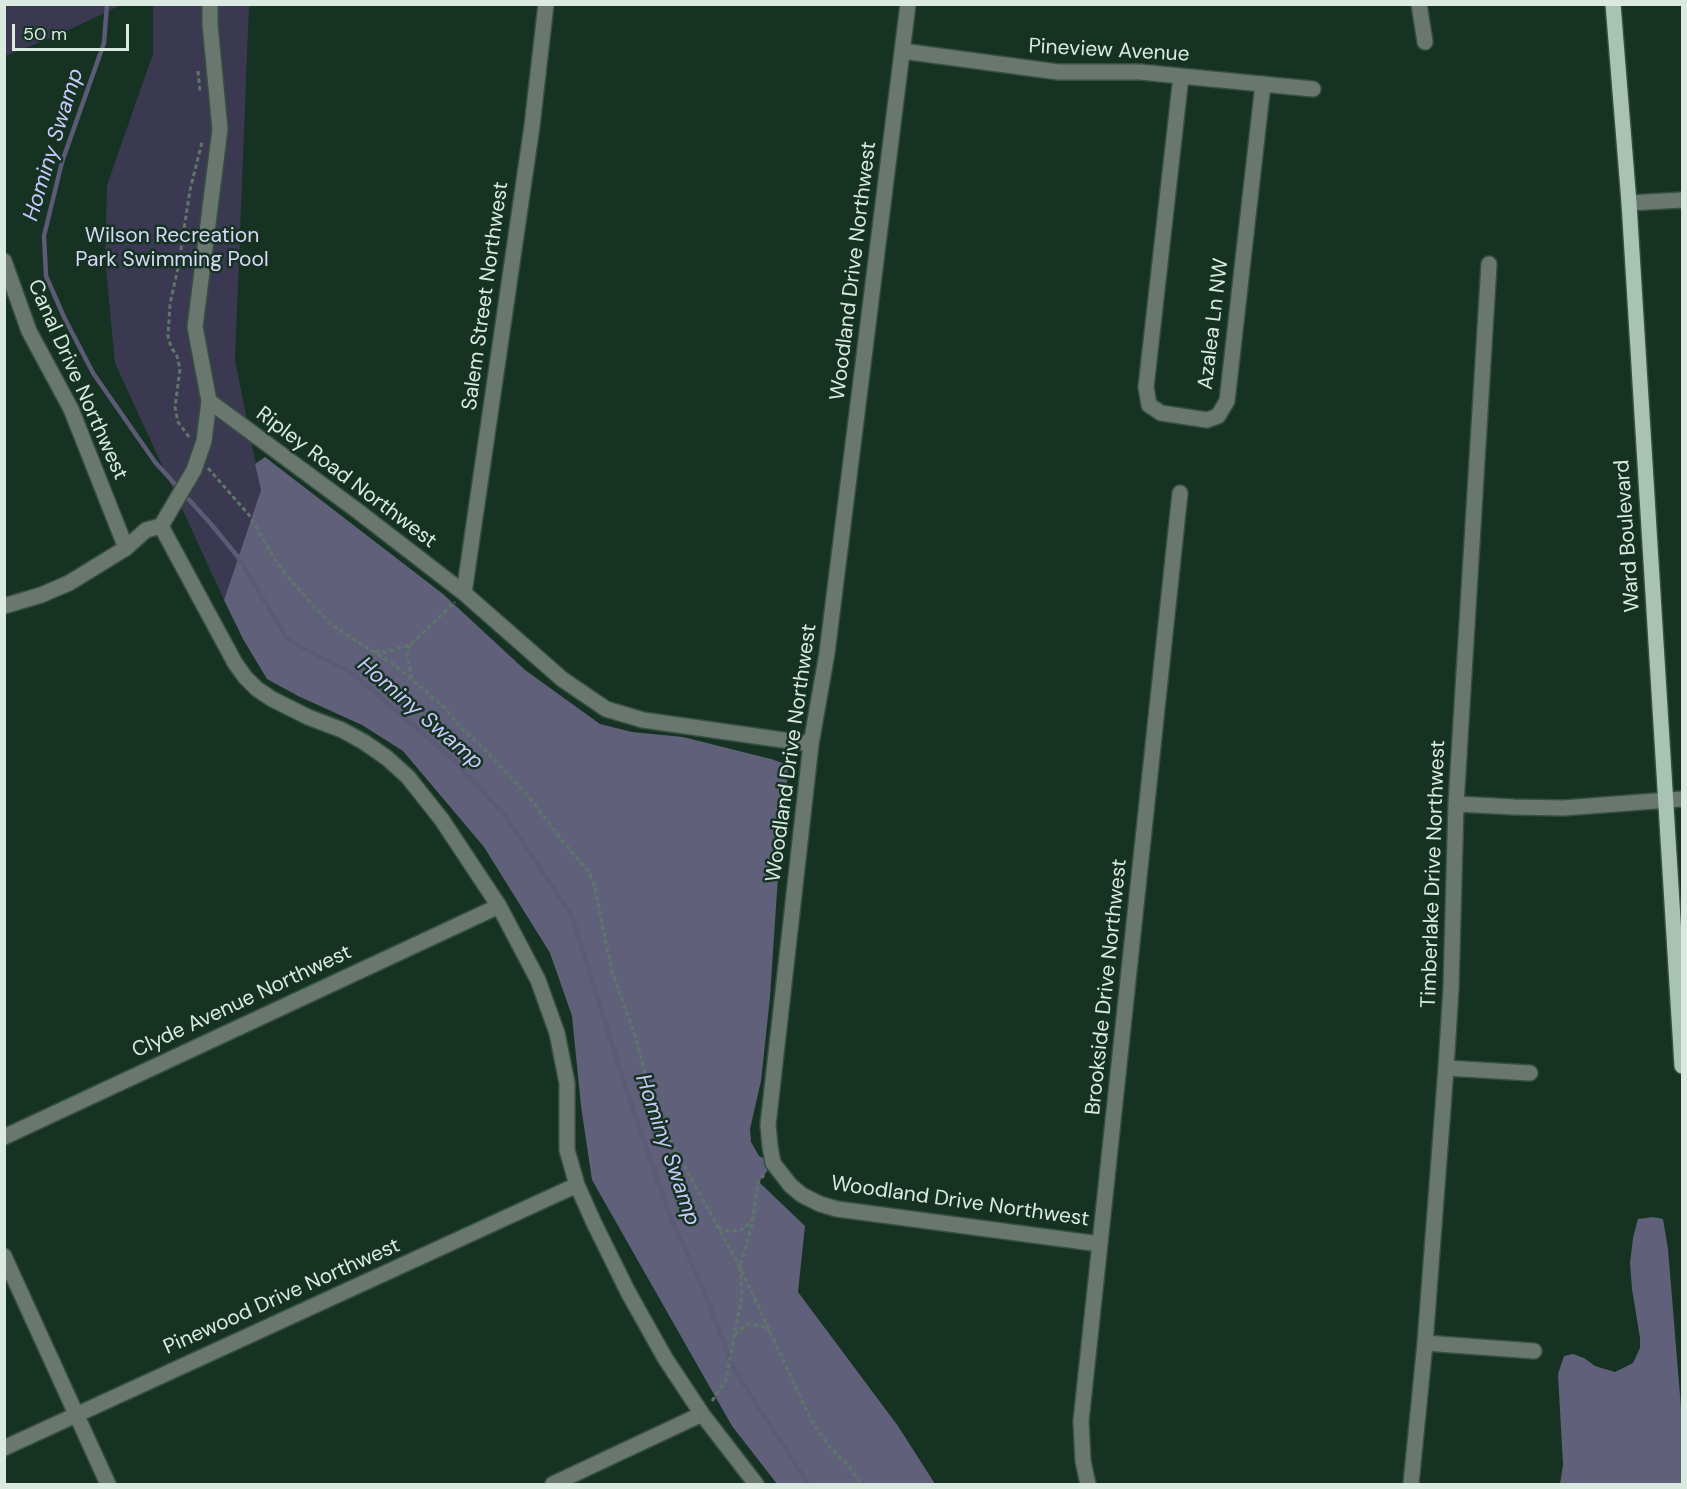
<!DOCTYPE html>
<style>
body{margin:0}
#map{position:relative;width:1687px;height:1489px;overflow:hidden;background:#163223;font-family:"DM Sans",sans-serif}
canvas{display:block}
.frame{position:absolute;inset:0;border:6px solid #daeae0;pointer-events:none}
.scale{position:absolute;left:12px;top:24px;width:117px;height:27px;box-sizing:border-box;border:3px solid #daeae0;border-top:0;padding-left:8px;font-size:18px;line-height:21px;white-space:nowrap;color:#daeae0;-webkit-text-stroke:4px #163223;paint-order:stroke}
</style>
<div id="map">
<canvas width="1687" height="1489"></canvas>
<div class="frame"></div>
<div class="scale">50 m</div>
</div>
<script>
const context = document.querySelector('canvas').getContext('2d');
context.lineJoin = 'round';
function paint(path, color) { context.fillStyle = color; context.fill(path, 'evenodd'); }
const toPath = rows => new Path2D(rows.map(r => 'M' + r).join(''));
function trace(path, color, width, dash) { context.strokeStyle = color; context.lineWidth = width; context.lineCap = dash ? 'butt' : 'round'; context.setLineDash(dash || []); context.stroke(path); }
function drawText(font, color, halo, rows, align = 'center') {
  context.font = font + ' "DM Sans",sans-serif'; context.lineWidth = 5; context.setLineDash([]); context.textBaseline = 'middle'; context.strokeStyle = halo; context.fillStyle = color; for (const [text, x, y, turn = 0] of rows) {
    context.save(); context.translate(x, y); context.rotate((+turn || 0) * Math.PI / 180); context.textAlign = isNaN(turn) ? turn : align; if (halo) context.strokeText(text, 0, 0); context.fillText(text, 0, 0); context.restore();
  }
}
paint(toPath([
 [5,4,121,4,121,5,56,36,5,56],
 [153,5,249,5,235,360,261,490,224,600,115,363,105,258,107,185,153,54]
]), '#3a3951');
paint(toPath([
 [265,457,443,594,525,670,600,724,632,732,683,737,771,759,788,765,786,803,780,846,770,997,761,1081,750,1129,751,1142,759,1156,773,1163,759,1182,805,1226,798,1292,898,1426,935,1484,777,1484,732,1426,592,1180,581,1106,572,1016,550,953,484,847,403,751,362,725,298,696,267,679,243,639,224,600,261,490,255,464],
 [1653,1217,1663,1219,1668,1249,1682,1420,1682,1484,1560,1484,1563,1465,1558,1374,1564,1356,1573,1354,1584,1358,1595,1366,1615,1372,1633,1363,1640,1348,1640,1338,1632,1289,1630,1263,1633,1238,1638,1219]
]), '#60607b');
trace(toPath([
 [107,4,104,43,62,162,44,236,46,276,64,317,93,373,155,462,211,524,238,557,288,640,352,673,455,761,507,818,572,917,630,1101,672,1221,701,1284,734,1369,808,1484]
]), '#5b5b75', 4.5);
const minor = toPath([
 [210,4,210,24,220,129,195,327,209,401,359,512,464,593,562,679,606,709,643,720,811,744],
 [908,4,827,653,811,744,768,1125,770,1146,773,1163,791,1186,802,1195,820,1204,837,1209,1100,1244],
 [1419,4,1425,42],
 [902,51,1058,72,1140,72,1313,89],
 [1181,76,1146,387,1149,405,1161,413,1207,420,1218,416,1227,401,1263,84],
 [1629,203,1682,200],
 [4,261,29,331,71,409,126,548],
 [161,526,235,663,245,677,257,689,272,699,308,717,342,730,364,742,387,758,408,777,442,820,499,906,538,980,557,1033,567,1083,567,1150,577,1185,594,1223,628,1292,665,1358,702,1414,756,1484],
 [464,593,532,126,546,4],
 [4,606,41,595,69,583,126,548,146,530,161,526,194,470,204,441,209,401],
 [1456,804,1514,807,1563,808,1682,799],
 [1446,1068,1530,1073],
 [4,1137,499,906],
 [4,1256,108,1484],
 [1425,1343,1534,1351],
 [4,1448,577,1185],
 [553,1484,702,1414],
 [1088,1484,1083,1461,1081,1421,1180,493],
 [1411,1484,1425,1343,1446,1068,1451,988,1456,804,1489,264]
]);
const major = toPath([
 [1613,4,1629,203,1682,1066]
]);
trace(minor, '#354f41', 18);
trace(major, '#354f41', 18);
trace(toPath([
 [198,71,200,91],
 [189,437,178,422,175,407,180,369,177,356,171,347,168,336,170,304,178,268,190,190,202,142],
 [208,468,249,515,274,558,287,576,312,604,333,626,396,666,445,708,460,727,483,748,529,797,565,844,588,871,594,884,612,972,635,1035,648,1085,659,1120,740,1267,813,1424,830,1447,849,1467,861,1484],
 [410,645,407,655,412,678],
 [375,651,386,652,410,645,455,602],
 [718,1227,728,1231,739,1231,747,1226,753,1218],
 [735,1335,748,1324,762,1326,770,1332],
 [712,1401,726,1380,742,1295,740,1267,752,1224,758,1182,764,1175]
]), '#5e7669', 3, [4.5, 3]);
trace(minor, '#6a776f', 15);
trace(major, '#a8c3b3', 15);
drawText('21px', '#daeae0', '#163223', [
 ["Pineview Avenue",1109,51,3],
 ["Woodland Drive Northwest",854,271,-83],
 ["Salem Street Northwest",486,296,-82],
 ["Azalea Ln NW",1214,324,-83],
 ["Canal Drive Northwest",77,380,66],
 ["Ripley Road Northwest",346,478,37],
 ["Ward Boulevard",1628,536,-94],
 ["Woodland Drive Northwest",792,753,-82],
 ["Timberlake Drive Northwest",1434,874,-88],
 ["Brookside Drive Northwest",1107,987,-84],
 ["Clyde Avenue Northwest",242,1002,-25],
 ["Woodland Drive Northwest",960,1202,8],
 ["Pinewood Drive Northwest",282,1297,-24]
]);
drawText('21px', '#d8d8f8', '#163223', [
 ["Wilson Recreation",172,236],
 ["Park Swimming Pool",172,260]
]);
drawText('italic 22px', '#c9c9fd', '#163223', [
 ["Hominy Swamp",54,145,-73],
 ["Hominy Swamp",420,714,41],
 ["Hominy Swamp",667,1150,71]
]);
</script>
